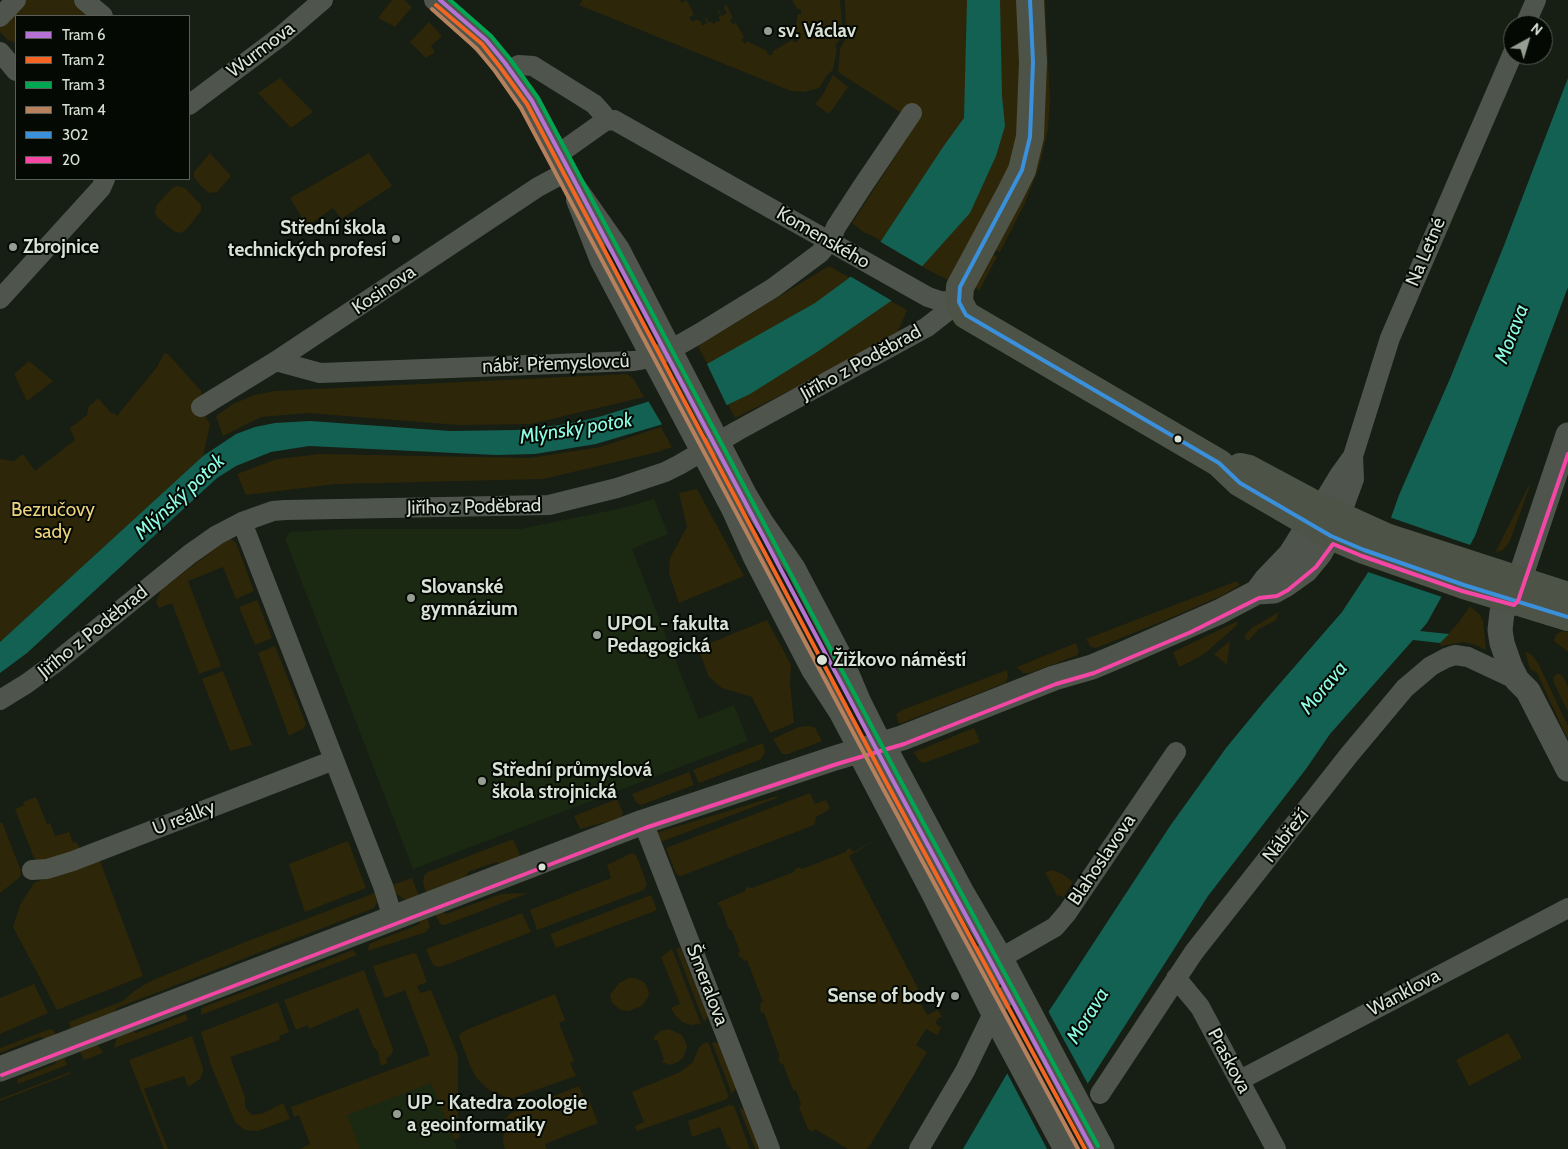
<!DOCTYPE html>
<meta charset="utf-8">
<style>
body{margin:0}
#map{position:relative;width:1568px;height:1149px;overflow:hidden;background:#171e14;font-family:Cabin,sans-serif}
canvas{display:block}
.legend{position:absolute;left:15px;top:15px;width:175px;height:165px;box-sizing:border-box;background:#050904;border:1px solid #5a6058;margin:0;padding:6px 9px;list-style:none;font-size:15px;color:#dae2d6}
.legend li{display:flex;align-items:center;gap:10px;height:25px}
.legend b{width:25px;border:1px solid #5a6058}
.north{position:absolute;left:1503px;top:15px;width:50px;height:50px;box-sizing:border-box;background:#050904;border:1px solid #5a6058;border-radius:50%;rotate:39deg;font-size:14px;font-weight:700;line-height:20px;text-align:center;color:#dae2d6}
.north::after{content:'';display:block;margin:auto;width:18px;height:22px;background:#969d92;clip-path:polygon(50% 0,100% 100%,50% 72%,0 100%)}
</style>
<div id="map">
<canvas width="1568" height="1149"></canvas>
<ul class="legend">
<li><b style="height:6px;background:#b673d3"></b>Tram 6</li>
<li><b style="height:6px;background:#f26522"></b>Tram 2</li>
<li><b style="height:6px;background:#00a651"></b>Tram 3</li>
<li><b style="height:6px;background:#b6815c"></b>Tram 4</li>
<li><b style="height:6px;background:#3a90db"></b>302</li>
<li><b style="height:6px;background:#f346a5"></b>20</li>
</ul>
<div class="north">N</div>
</div>
<script>
const context = document.querySelector('canvas').getContext('2d');
context.lineJoin = 'round';
function paint(path, color) { context.fillStyle = color; context.fill(path, 'evenodd'); }
const toPath = rows => new Path2D(rows.map(r => 'M' + r).join(''));
function trace(path, color, width, dash) { context.strokeStyle = color; context.lineWidth = width; context.lineCap = dash ? 'butt' : 'round'; context.setLineDash(dash || []); context.stroke(path); }
function drawText(font, color, halo, rows, align = 'center') {
  context.font = font + ' Cabin,sans-serif'; context.lineWidth = 4; context.setLineDash([]); context.textBaseline = 'middle'; context.strokeStyle = halo; context.fillStyle = color; for (const [text, x, y, turn = 0] of rows) {
    context.save(); context.translate(x, y); context.rotate((+turn || 0) * Math.PI / 180); context.textAlign = isNaN(turn) ? turn : align; if (halo) context.strokeText(text, 0, 0); context.fillText(text, 0, 0); context.restore();
  }
}
paint(toPath([
 [654,499,668,534,632,549,672,652,699,719,734,705,748,741,413,869,285,539,290,532,346,529,520,529,618,509],
 [422,1058,457,1149,313,1149,307,1103]
]), '#1b2913');
paint(toPath([
 [26,0,73,0,92,16,16,16,16,43,8,40,0,32,0,22,2,23],
 [392,0,404,0,412,7,395,27,378,18],
 [582,0,680,0,681,3,687,0,694,15,689,17,692,22,697,19,698,21,700,20,702,26,707,23,705,18,707,17,708,23,710,21,714,24,717,21,718,22,720,20,719,17,721,15,717,11,719,10,722,16,727,13,724,8,726,4,733,18,730,20,732,24,736,23,744,37,741,40,745,44,747,41,767,51,768,55,772,55,773,51,792,40,796,43,798,39,794,36,798,14,801,14,801,9,797,9,792,0,840,0,843,34,835,46,837,48,833,70,828,74,819,88,804,92,791,91,579,5],
 [845,0,1019,0,1024,82,1017,155,950,281,930,271,871,235,865,233,852,223,917,123,838,72,840,49,846,38],
 [1041,0,1045,0,1050,101,1048,129,1039,168,1024,205,1000,252,993,249,1043,138,1045,106],
 [429,22,442,36,431,46,435,52,426,58,410,42],
 [833,75,848,87,829,114,815,104,822,96],
 [280,78,313,112,291,128,258,93],
 [210,153,231,176,217,192,209,193,201,186,194,177,194,172],
 [369,153,392,186,341,219,333,208,307,226,290,198],
 [177,186,185,188,201,205,201,211,186,230,180,233,175,232,157,217,155,213,156,206,172,188],
 [991,253,997,257,979,291,975,286],
 [829,266,907,310,895,338,735,418,698,346],
 [164,353,168,354,201,391,201,407,210,425,203,456,0,642,0,459,14,461,23,454,35,471,75,440,70,428,87,415,89,405,91,405,98,398,112,414,114,413,117,416,157,367],
 [29,361,53,381,27,401,14,374],
 [627,374,633,378,644,397,531,424,458,425,308,413,261,417,223,436,216,416,233,404,254,395,275,391],
 [661,427,672,447,658,452,543,479,336,484,246,495,237,474,277,459,320,454,530,458,601,447],
 [1529,485,1530,486,1510,541,1503,550,1495,553],
 [697,489,744,576,679,603,669,573,670,558,687,527,679,493],
 [229,538,236,543,254,591,236,599,223,567,188,581,221,666,199,674,172,603,159,608,156,602,161,590],
 [1237,581,1240,585,1223,595,1166,620,1096,648,1091,647,1086,639],
 [257,600,272,638,255,645,239,607],
 [1470,606,1480,615,1483,621,1486,650,1473,644,1463,642,1441,646,1440,643,1459,622],
 [1279,612,1276,620,1259,629,1248,641,1245,638,1245,635,1252,628],
 [767,620,791,665,790,683,794,723,770,733,752,697,722,688,709,677,698,648],
 [1238,621,1237,625,1209,650,1201,656,1179,667,1173,652],
 [1562,631,1568,632,1568,652,1554,641,1556,635],
 [1230,641,1227,664,1226,664,1214,654],
 [1076,643,1079,651,1078,655,1030,673,1023,673,1017,667],
 [275,646,306,724,304,728,289,736,258,653],
 [1525,651,1532,655,1538,663,1568,726,1568,740,1537,673,1530,669],
 [1007,670,1008,677,1005,683,899,724,896,714,902,710],
 [223,671,252,745,230,751,202,679],
 [1557,674,1560,674,1564,678,1568,687,1568,712,1553,681,1554,676],
 [809,726,815,728,822,741,788,754,782,754,773,739,799,727],
 [974,728,980,742,924,763,919,761,914,752],
 [763,743,765,752,762,758,759,760,699,783,693,770],
 [689,772,694,785,641,805,636,802,632,794],
 [810,793,815,804,826,800,830,808,827,811,816,817,814,825,681,876,676,874,666,848],
 [777,796,777,798,658,843,657,833,662,831],
 [36,797,47,824,50,823,55,836,69,832,73,843,76,842,78,845,82,852,38,863,34,858,15,809,24,805,23,802],
 [617,799,623,813,621,818,580,829,574,816],
 [2,822,21,871,20,877,0,893,0,823],
 [513,839,520,855,504,865,496,862,468,872,464,882,427,896,423,882,424,876,428,872],
 [878,839,849,856,922,996,918,998,927,1015,938,1010,942,1017,937,1019,936,1023,938,1026,942,1027,937,1035,926,1029,916,1045,927,1052,869,1147,866,1149,848,1149,815,1129,812,1132,808,1129,799,1107,801,1104,796,1090,794,1091,791,1085,783,1064,780,1063,778,1059,780,1057,764,1013,761,1013,760,1008,761,1006,760,1003,763,1002,747,960,744,961,742,958,739,957,738,953,740,951,731,929,729,930,721,907,717,903,745,891,746,888,749,887,752,888,794,872,795,869,799,867,802,869,846,852,847,849,850,848,853,852],
 [348,841,366,888,305,912,289,864],
 [632,853,636,855,647,884,644,890,537,930,530,910,611,878,607,865],
 [99,858,143,976,57,1010,13,927,20,905,34,883],
 [1053,870,1064,875,1073,882,1063,898,1060,895,1058,897,1045,872],
 [412,878,420,899,406,900,396,894,392,885],
 [375,893,377,902,374,908,117,1008,112,1015,72,1032,69,1022,123,1001,134,991,151,981,240,944],
 [528,893,445,925,440,924,435,913,441,910,446,914,501,894],
 [651,895,657,910,556,948,550,934],
 [522,913,531,932,443,966,438,967,433,965,426,949],
 [426,915,430,926,426,932,368,951,369,944,420,924,419,918],
 [680,947,708,1016,704,1022,676,949],
 [672,949,701,1024,691,1025,682,1022,675,1015,671,1008,680,1004,661,957],
 [353,950,357,955,201,1015,201,1008],
 [414,953,417,955,427,982,417,986,420,993,431,990,458,1056,458,1125,460,1138,454,1140,430,1080,431,1083,347,1115,360,1149,300,1149,310,1144,299,1115,294,1117,291,1107,430,1055,405,990,385,998,373,966],
 [364,970,393,1049,392,1054,386,1059,387,1063,382,1066,380,1063,379,1055,377,1050,374,1048,358,1008,309,1029,308,1025,296,1030,284,1000],
 [629,978,636,978,645,983,649,992,648,997,642,1006,629,1011,621,1010,612,1003,610,995,619,983],
 [34,984,48,1013,0,1034,0,998],
 [555,994,565,1020,559,1023,574,1061,570,1063,576,1076,510,1099,489,1090,476,1077,471,1068,459,1036,460,1034,468,1029],
 [278,1002,289,1032,279,1036,280,1040,230,1057,245,1097,245,1106,247,1110,252,1115,264,1113,283,1103,290,1119,258,1131,245,1130,235,1122,211,1065,201,1032],
 [186,1014,188,1019,186,1021,114,1048,117,1037,132,1031,136,1033],
 [50,1029,53,1030,57,1037,49,1041,40,1037,0,1053,0,1048],
 [669,1029,682,1035,687,1046,683,1058,676,1063,669,1065,661,1061,664,1060,657,1040,654,1040,654,1037,660,1031],
 [1508,1033,1522,1058,1469,1086,1456,1060],
 [192,1036,203,1068,203,1071,200,1079,188,1087,184,1076,144,1089,168,1149,164,1149,129,1060],
 [708,1042,729,1097,725,1100,637,1131,635,1126,644,1122,632,1092,680,1072,693,1062,698,1049,703,1044],
 [715,1042,720,1045,736,1088,732,1094,712,1043],
 [96,1044,101,1049,103,1053,84,1060,78,1048],
 [63,1054,67,1065,18,1084,17,1079,55,1064,58,1057],
 [70,1072,70,1074,0,1101,0,1099],
 [579,1086,585,1101,589,1100,598,1123,545,1144,547,1149,505,1149,503,1143,504,1123,509,1114],
 [730,1105,734,1106,750,1149,731,1149,727,1145,720,1127,692,1137,688,1121],
 [739,1107,744,1110,760,1149,755,1149]
]), '#2e2609');
paint(toPath([
 [967,0,1000,0,1002,96,1005,126,996,156,970,213,891,301,817,352,750,394,727,405,596,444,535,454,496,455,309,446,271,452,236,466,217,478,27,653,0,673,0,642,203,456,236,434,255,427,275,423,310,421,450,431,517,430,568,424,602,416,647,402,707,364,815,303,849,278,881,241,943,147,964,118],
 [1568,78,1568,287,1475,536,1427,623,1420,631,1449,634,1440,643,1413,640,1330,734,1306,769,1208,896,1058,1130,1048,1149,963,1149,1015,1060,1053,1005,1170,826,1226,748,1263,703,1342,612,1367,574,1381,546,1399,495,1449,381,1503,248]
]), '#126153');
paint(toPath([
 [879,241,925,268,894,302,848,275],
 [706,362,728,408,663,426,647,399],
 [1389,517,1473,546,1445,598,1365,571,1378,545],
 [1047,1009,1089,1086,1060,1131,1051,1149,1047,1149,1006,1071]
]), '#171e14');
trace(toPath([
 [84,0,103,16],
 [434,0,474,35,502,65,524,95,566,172,620,249,748,496,763,521,795,567,841,654,861,701,883,745],
 [0,17,16,0],
 [1525,25,1536,0],
 [0,52,16,71],
 [507,72,519,65,533,66,594,104,603,114,605,121],
 [189,105,281,36,323,0],
 [557,155,605,121,614,120,928,297,940,301,959,302],
 [576,200,600,261,731,509,753,558,811,670,839,713,859,751],
 [0,299,101,188,105,179],
 [276,361,320,373,634,361,651,358,672,349,700,333,773,288,820,253,830,241,836,227,862,187,912,113],
 [201,407,276,361,538,187,566,172],
 [1320,507,1340,474,1353,456,1390,338,1513,53],
 [1340,517,1354,479,1353,456],
 [242,522,383,886,393,918],
 [0,700,26,684,55,663,190,554,217,535,242,522,273,511,285,510,549,505,617,488,665,472,679,465,737,431,927,327,959,302],
 [643,822,770,1149],
 [32,870,47,869,73,861,334,760],
 [960,945,972,955,991,959,1001,958,1055,927,1067,913,1176,752],
 [1176,978,1200,1007,1276,1149],
 [986,997,991,978,1001,958],
 [1240,1080,1568,908],
 [1100,1094,1194,952,1349,755,1405,688,1431,666,1446,658,1455,655,1468,657,1517,680],
 [919,1149,965,1071,998,1003,1009,993,1016,993,1020,995]
]), '#4f554c', 20);
trace(toPath([
 [1568,435,1519,581,1512,599,1502,612,1500,630,1502,643,1510,666,1517,680,1528,691,1568,769],
 [1257,592,1266,580,1290,555,1320,507],
 [883,745,961,891,1002,961,1102,1149],
 [859,751,934,894,998,1022,1066,1149],
 [0,1069,643,822,835,758,902,738,1054,678,1092,667,1123,654,1219,612,1257,592,1274,591,1285,585,1306,570,1320,553,1340,517]
]), '#4f554c', 25);
trace(toPath([
 [1030,0,1033,62,1030,137,1022,170,1010,194,960,287,959,302,966,315,1219,463,1240,483,1331,536,1364,550,1464,585,1568,617],
 [1240,467,1249,469,1320,507,1386,537,1568,596]
]), '#4e5347', 28);
trace(toPath([
 [1030,0,1033,62,1030,137,1022,170,960,287,959,302,966,315,1219,463,1240,483,1331,536,1364,550,1464,585,1568,617]
]), '#3a90db', 4);
trace(toPath([
 [2,1075,645,828,837,764,904,744,1056,684,1094,673,1191,632,1259,598,1277,596,1288,590,1316,567,1333,544,1362,556,1462,591,1514,605,1518,601,1568,454]
]), '#f346a5', 4);
trace(toPath([
 [440,0,486,40,505,63,532,101,891,777,1092,1149]
]), '#b673d3', 4);
trace(toPath([
 [436,5,482,44,500,67,527,104,885,780,1085,1149]
]), '#f26522', 4);
trace(toPath([
 [450,0,491,36,510,59,538,98,897,774,1098,1146]
]), '#00a651', 4);
trace(toPath([
 [432,9,477,49,495,71,521,108,880,783,1078,1149]
]), '#b6815c', 4);
for (const [x, y, r, color] of [
 [768,31,5,"#969d92"],
 [396,239,5,"#969d92"],
 [13,247,5,"#969d92"],
 [1178,439,4.5,"#dae2d6"],
 [411,598,5,"#969d92"],
 [597,635,5,"#969d92"],
 [822,660,6,"#dae2d6"],
 [482,781,5,"#969d92"],
 [542,867,4.5,"#dae2d6"],
 [955,996,5,"#969d92"],
 [397,1114,5,"#969d92"]
]) { const dot = new Path2D(); dot.arc(x, y, r, 0, 2 * Math.PI); context.fillStyle = color; context.fill(dot); trace(dot, '#050904', 2); }
drawText('bold 19px', '#dae2d6', '#050904', [
 ["sv. Václav",778,31],
 ["Střední škola",386,228,"right"],
 ["technických profesí",386,250,"right"],
 ["Zbrojnice",23,247],
 ["Slovanské",421,587],
 ["gymnázium",421,609],
 ["UPOL - fakulta",607,624],
 ["Pedagogická",607,646],
 ["Střední průmyslová",492,770],
 ["škola strojnická",492,792],
 ["Sense of body",945,996,"right"],
 ["UP - Katedra zoologie",407,1103],
 ["a geoinformatiky",407,1125]
], 'left');
drawText('19px', '#dae2d6', '#050904', [
 ["Wurmova",261,50,-37],
 ["Komenského",823,238,30],
 ["Na Letné",1426,252,-67],
 ["Kosinova",384,290,-34],
 ["Jiřího z Poděbrad",861,363,-29],
 ["nábř. Přemyslovců",556,364,-2],
 ["Jiřího z Poděbrad",474,507,-1],
 ["Jiřího z Poděbrad",93,632,-39],
 ["U reálky",184,818,-21],
 ["Nábřeží",1286,836,-52],
 ["Blahoslavova",1102,860,-56],
 ["Šmeralova",707,985,69],
 ["Wanklova",1404,993,-28],
 ["Praskova",1229,1061,62]
]);
drawText('19px', '#eed17c', '#050904', [
 ["Bezručovy",53,510],
 ["sady",53,532]
]);
drawText('bold 19px', '#dae2d6', '#050904', [
 ["Žižkovo náměstí",833,660]
], 'left');
drawText('italic 20px', '#8cfde4', '#050904', [
 ["Morava",1512,334,-69],
 ["Mlýnský potok",576,429,-9],
 ["Mlýnský potok",180,497,-43],
 ["Morava",1324,688,-50],
 ["Morava",1088,1016,-58]
]);
</script>
